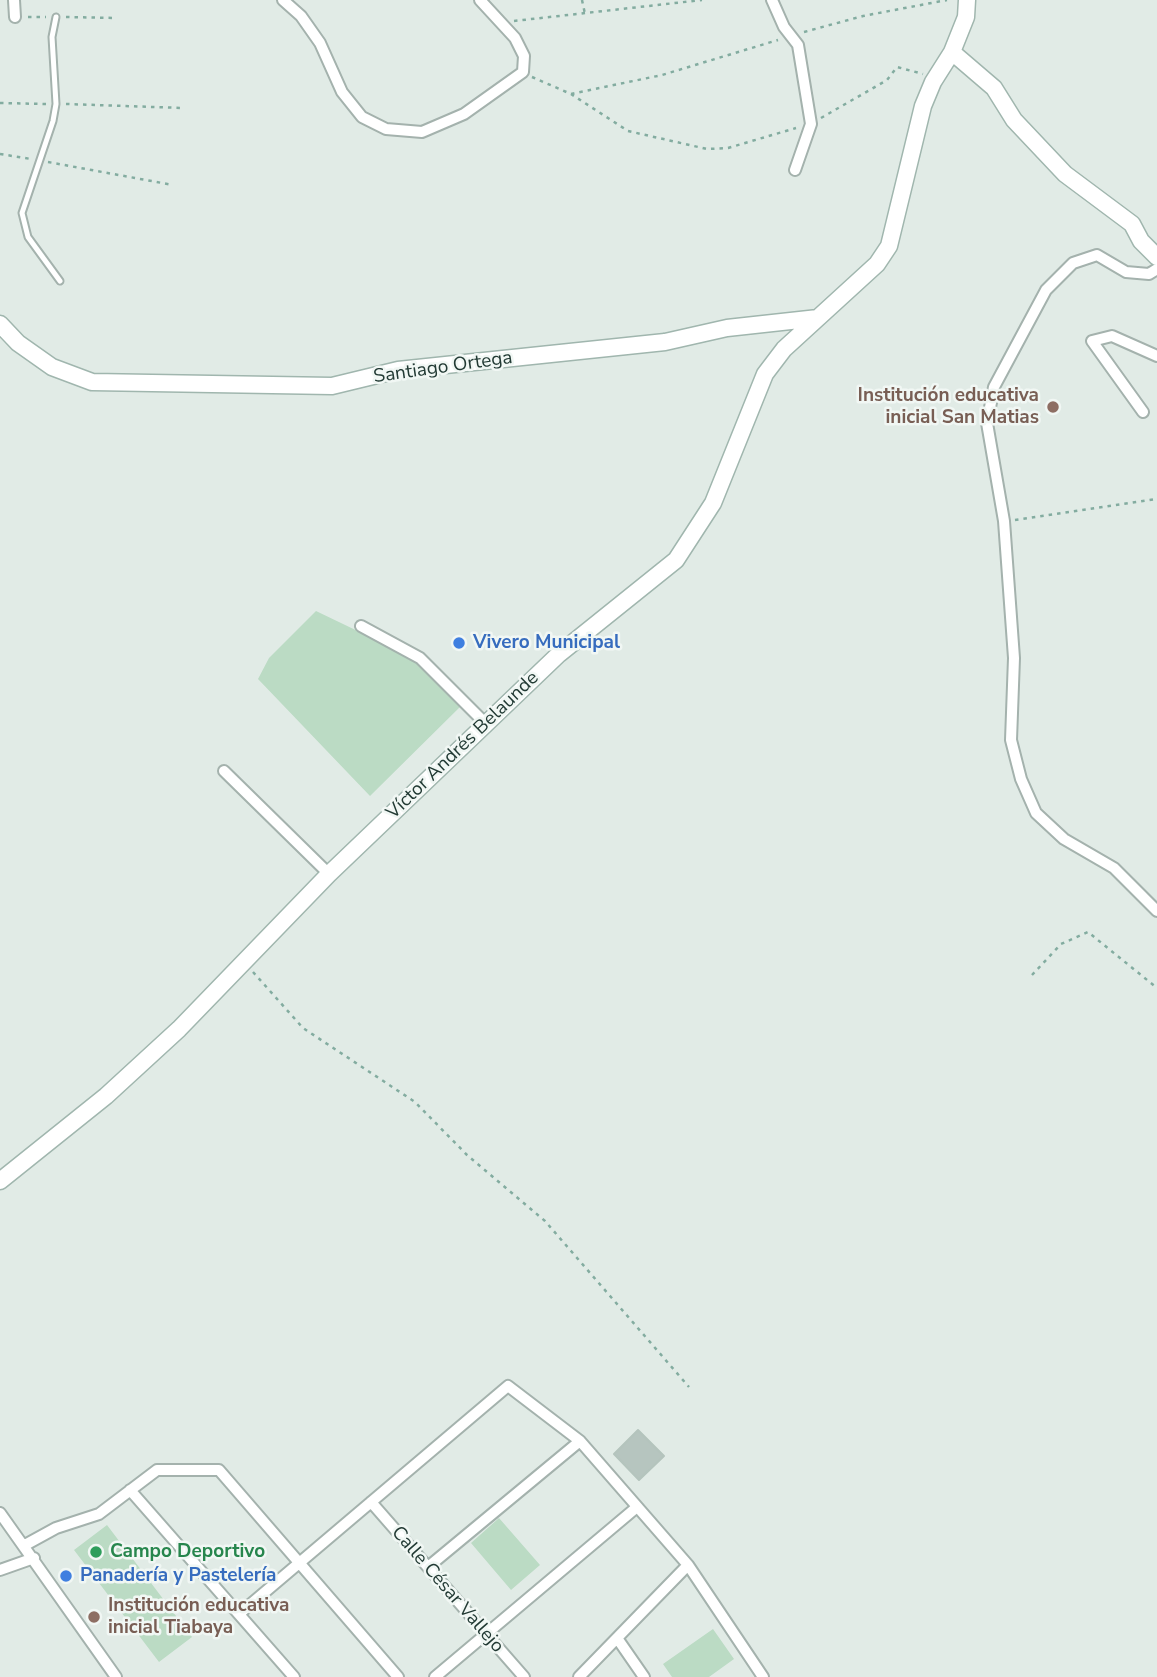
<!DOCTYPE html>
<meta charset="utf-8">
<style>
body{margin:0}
canvas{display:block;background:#e1ebe6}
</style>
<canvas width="1157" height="1677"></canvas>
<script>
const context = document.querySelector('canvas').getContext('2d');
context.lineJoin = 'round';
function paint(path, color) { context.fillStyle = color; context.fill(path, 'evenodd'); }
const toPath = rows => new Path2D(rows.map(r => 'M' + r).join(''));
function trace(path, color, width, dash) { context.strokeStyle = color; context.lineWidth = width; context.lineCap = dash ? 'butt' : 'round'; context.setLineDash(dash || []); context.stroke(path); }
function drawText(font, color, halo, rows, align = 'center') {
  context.font = font + ' "Nunito Sans",sans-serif'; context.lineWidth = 5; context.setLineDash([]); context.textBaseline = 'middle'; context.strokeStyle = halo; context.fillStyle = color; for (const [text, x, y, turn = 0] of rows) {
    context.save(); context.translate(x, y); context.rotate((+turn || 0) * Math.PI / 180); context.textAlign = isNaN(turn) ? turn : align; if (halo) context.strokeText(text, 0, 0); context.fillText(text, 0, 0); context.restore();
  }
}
paint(toPath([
 [316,611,418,660,462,705,370,796,258,679,269,658],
 [499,1518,540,1565,511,1590,471,1543],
 [107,1525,192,1637,159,1662,74,1550],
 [713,1629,734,1659,709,1677,672,1677,663,1664]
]), '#bbdbc4');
const building = toPath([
 [638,1430,664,1456,639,1480,614,1454,638,1430]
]);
paint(building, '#b6c5bf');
trace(building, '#b4c4bd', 2);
const lane = toPath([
 [56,17,52,37,56,104,53,121,22,213,28,237,60,281]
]);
const street = toPath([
 [14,0,15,17],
 [283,0,301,16,320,43,342,92,362,117,386,129,422,132,464,114,523,72,524,56,515,38,480,0],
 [772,0,784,27,798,45,811,124,795,170],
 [1157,269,1149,274,1126,272,1097,255,1073,263,1046,290,994,387,987,423,1004,521,1014,658,1011,740,1021,779,1036,813,1064,839,1114,868,1157,911],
 [1143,412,1092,341,1112,336,1157,356],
 [361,626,420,658,485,723],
 [224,771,329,874],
 [130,1490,294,1677],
 [371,1502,524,1677],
 [0,1513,116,1677],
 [25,1545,56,1528,99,1514,157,1470,219,1470,398,1677],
 [428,1567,580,1441],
 [0,1570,34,1558],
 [239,1614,508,1386,580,1441,688,1565,763,1677],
 [617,1638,644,1677],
 [435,1677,637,1507],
 [579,1677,688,1565]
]);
const secondary = toPath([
 [952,52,994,88,1014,120,1065,174,1132,224,1141,241,1157,257],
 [0,324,18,343,52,367,92,382,332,386,398,370,665,342,727,328,818,318],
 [0,1181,106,1096,179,1029,329,874,559,654,676,560,713,503,765,374,784,349,877,264,889,246,923,106,933,82,952,52,966,17,967,0]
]);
trace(lane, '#a4b2ad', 9);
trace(street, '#a4b2ad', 14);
trace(secondary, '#a0b6ae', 19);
trace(toPath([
 [582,0,585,14],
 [28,17,46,17],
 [66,17,117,18],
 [514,21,702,0],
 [804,32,863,16,947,0],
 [532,77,571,94,628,131,707,149,728,148,796,128],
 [571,94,662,75,778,40],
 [0,103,46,104],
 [66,104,183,108],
 [821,118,887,80,897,67,923,74],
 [0,154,31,159],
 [48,162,173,185],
 [1015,520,1157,499],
 [253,972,303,1028,415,1102,467,1155,545,1221,689,1387],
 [1032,975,1061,944,1088,932,1157,988]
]), '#83aca0', 2.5, [3.5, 5]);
trace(lane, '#fff', 5);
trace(street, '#fff', 10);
trace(secondary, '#fff', 16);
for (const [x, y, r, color] of [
 [1053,407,7,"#8d6e63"],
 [459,643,7,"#3f7fe0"],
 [96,1552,7,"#2e9e5b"],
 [66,1576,7,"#3f7fe0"],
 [94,1617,7,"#8d6e63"]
]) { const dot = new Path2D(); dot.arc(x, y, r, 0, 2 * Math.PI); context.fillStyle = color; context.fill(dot); trace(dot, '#f1f7f4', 2.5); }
drawText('19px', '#223a34', '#f1f7f4', [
 ["Santiago Ortega",443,368,-8],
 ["Víctor Andrés Belaunde",463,746,-44],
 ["Calle César Vallejo",447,1590,49]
]);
drawText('bold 19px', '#785e54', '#f1f7f4', [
 ["Institución educativa",1039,396],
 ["inicial San Matias",1039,418],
 ["Institución educativa",108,1606,"left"],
 ["inicial Tiabaya",108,1628,"left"]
], 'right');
drawText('bold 19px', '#366cbe', '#f1f7f4', [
 ["Vivero Municipal",473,643],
 ["Panadería y Pastelería",80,1576]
], 'left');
drawText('bold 19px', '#27864d', '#f1f7f4', [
 ["Campo Deportivo",110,1552]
], 'left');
</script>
